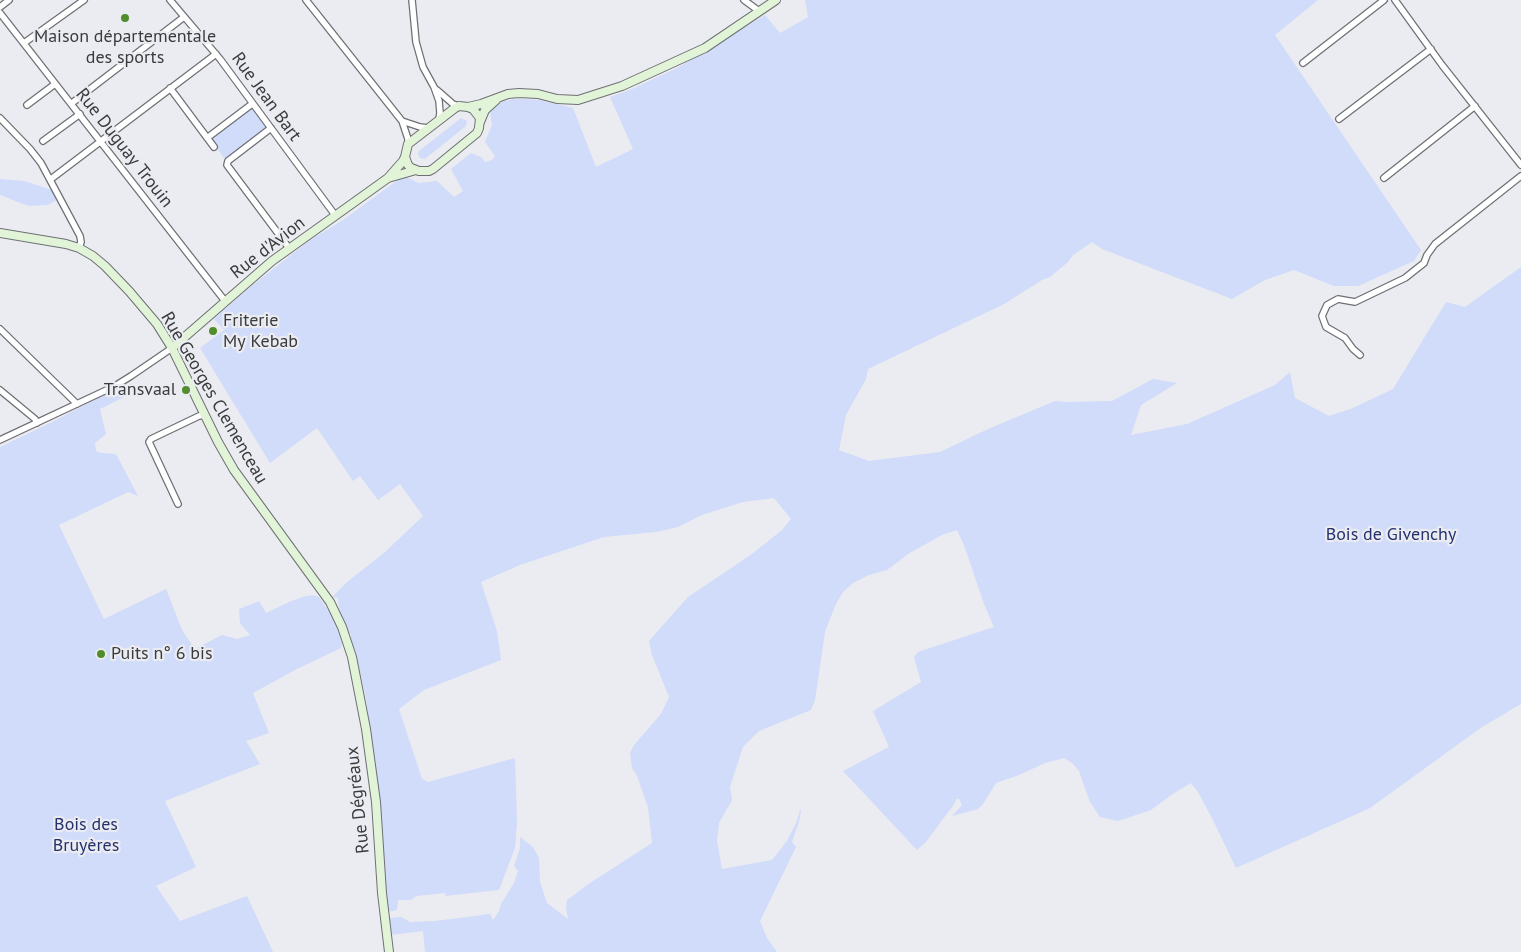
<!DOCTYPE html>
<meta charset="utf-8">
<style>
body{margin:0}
canvas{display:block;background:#eaecf1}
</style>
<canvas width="1521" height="952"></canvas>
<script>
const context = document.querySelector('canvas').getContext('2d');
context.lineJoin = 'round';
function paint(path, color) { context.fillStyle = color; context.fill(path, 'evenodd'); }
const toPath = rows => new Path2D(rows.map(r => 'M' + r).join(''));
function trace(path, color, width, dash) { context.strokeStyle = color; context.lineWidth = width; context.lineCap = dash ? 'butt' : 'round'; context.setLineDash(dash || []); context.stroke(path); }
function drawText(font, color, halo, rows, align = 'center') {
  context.font = font + ' "PT Sans",sans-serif'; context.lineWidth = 4.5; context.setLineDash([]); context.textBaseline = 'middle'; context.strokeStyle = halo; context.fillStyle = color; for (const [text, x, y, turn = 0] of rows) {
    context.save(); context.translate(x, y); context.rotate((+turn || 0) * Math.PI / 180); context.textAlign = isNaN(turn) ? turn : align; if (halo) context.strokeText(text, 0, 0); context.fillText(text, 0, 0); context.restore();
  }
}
paint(toPath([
 [805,0,1318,0,1275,35,1421,250,1414,261,1358,286,1334,286,1294,270,1265,280,1232,299,1102,249,1092,242,1073,255,1068,262,1050,277,1042,280,1004,304,868,369,866,379,846,415,839,450,869,461,940,452,988,429,1055,401,1067,402,1112,401,1153,379,1177,383,1141,405,1131,435,1187,424,1275,385,1290,372,1295,398,1329,416,1353,408,1393,389,1446,302,1465,307,1521,267,1521,704,1482,727,1370,808,1236,868,1213,820,1198,792,1191,783,1171,795,1151,810,1118,821,1100,817,1090,802,1079,771,1072,763,1064,758,1045,763,1019,775,996,783,983,804,978,809,952,816,962,805,959,799,956,799,955,803,925,843,917,850,843,771,889,747,873,711,921,682,914,657,918,652,994,627,984,604,964,545,957,530,942,535,908,554,887,570,869,575,853,583,843,592,835,606,825,632,815,700,811,710,759,731,743,747,730,787,732,800,719,823,717,841,722,869,772,860,787,841,797,821,800,810,801,811,799,822,792,842,796,847,760,921,767,938,777,952,425,952,423,931,390,935,388,918,401,917,410,922,435,921,490,914,493,920,499,911,501,904,514,883,518,871,514,866,520,848,520,837,533,847,539,858,540,882,547,903,568,919,566,908,567,900,590,883,652,843,648,807,637,776,632,768,630,753,634,745,661,714,669,697,652,655,649,641,688,597,752,554,782,530,791,519,774,498,743,502,702,515,678,527,656,532,604,537,520,565,481,582,497,631,501,660,424,690,399,709,422,779,428,782,515,758,517,823,515,848,499,890,445,896,446,893,416,896,411,900,398,900,397,910,387,912,383,859,380,797,366,699,357,658,350,639,351,634,348,633,339,608,338,598,332,597,347,582,384,553,423,516,400,484,378,500,360,476,353,481,317,428,270,463,200,348,224,330,214,319,249,288,310,240,343,220,395,182,405,176,418,183,437,181,454,197,463,191,451,169,471,153,481,157,485,162,492,160,495,156,485,142,492,125,490,112,500,103,505,101,514,99,523,99,540,100,573,108,596,167,633,149,610,97,632,89,677,68,765,15,780,33,808,17],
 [249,108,253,109,266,126,266,130,228,158,224,158,211,140,211,136],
 [461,118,467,121,466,126,426,158,424,159,420,158,418,154,419,151],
 [0,179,24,181,52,190,58,199,48,205,29,206,15,201,6,197,0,195],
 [123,385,128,395,100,409,106,434,95,443,96,451,101,453,116,454,138,496,128,492,59,525,104,619,166,589,182,630,195,649,222,635,237,639,250,635,240,623,239,609,259,601,266,613,289,602,306,596,313,595,319,597,334,619,342,642,341,648,295,670,253,693,269,733,246,741,260,764,165,801,196,867,156,886,180,921,247,896,273,952,0,952,0,447,52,422]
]), '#d1dbfa');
const street = toPath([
 [170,0,220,59,335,215],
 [306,0,402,121,408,139,408,144],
 [412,0,416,42,423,67,434,87,439,101,440,113,439,119],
 [744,0,759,11],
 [1395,0,1442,65,1521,165],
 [0,7,9,0],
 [0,13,225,301],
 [24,43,84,0],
 [1303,63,1384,0],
 [170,88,214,147],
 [437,90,453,104,459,106],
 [72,103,184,17],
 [27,105,55,84],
 [0,118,30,149,41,163,80,236,81,242,79,248],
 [1339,119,1431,49],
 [402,121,420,127,428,128],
 [271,128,228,161,227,165,289,248],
 [207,138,252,104],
 [43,141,80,114],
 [1384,178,1475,106],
 [51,179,216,54],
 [0,329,77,404],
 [1360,355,1353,349,1345,338,1326,327,1322,316,1327,305,1338,299,1355,302,1405,278,1424,263,1427,255,1435,244,1521,176],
 [0,390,35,419,37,423],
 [0,440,115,386,131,376,172,348],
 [178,504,149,442,151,439,199,416,205,415]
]);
const secondary = toPath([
 [459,106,468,107,473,109,480,118,479,128,477,133,433,169,429,171,419,171,411,168,408,165,405,157,408,144,455,108,459,106],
 [468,107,481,104,508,94,519,93,538,94,557,99,578,100,622,86,705,48,776,0],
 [480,122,485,110,496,100],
 [388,178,416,170],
 [0,233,66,244,79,248,93,256,105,266,129,291,157,324,172,348,218,442,234,470,330,602,342,627,352,657,366,729,376,802,382,893,389,952],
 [172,348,272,261,388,178,403,161,405,157]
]);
trace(street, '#6e7074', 8);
trace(secondary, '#6e7074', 10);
trace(street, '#fff', 5.5);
trace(secondary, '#e2f4d8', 8);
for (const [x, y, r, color] of [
 [125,18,5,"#528d2b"],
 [213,331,5,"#528d2b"],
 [186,390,5,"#528d2b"],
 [101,654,5,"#528d2b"]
]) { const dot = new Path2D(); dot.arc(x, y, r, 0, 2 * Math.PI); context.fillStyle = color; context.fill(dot); trace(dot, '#eaecf1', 2); }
drawText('18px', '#3a3b3d', '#eaecf1', [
 ["Maison départementale",125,37,"center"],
 ["des sports",125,58,"center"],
 ["Friterie",223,321],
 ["My Kebab",223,342],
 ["Transvaal",176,390,"right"],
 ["Puits n° 6 bis",111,654]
], 'left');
drawText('18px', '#3a3b3d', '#eaecf1', [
 ["Rue Jean Bart",266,97,54],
 ["Rue Duguay Trouin",124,148,52],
 ["Rue d'Avion",268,248,-38],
 ["Rue Georges Clemenceau",214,398,60],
 ["Rue Dégréaux",358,800,-96]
]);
drawText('18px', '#25316d', '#eaecf1', [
 ["Bois de Givenchy",1391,535],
 ["Bois des",86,825],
 ["Bruyères",86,846]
]);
</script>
